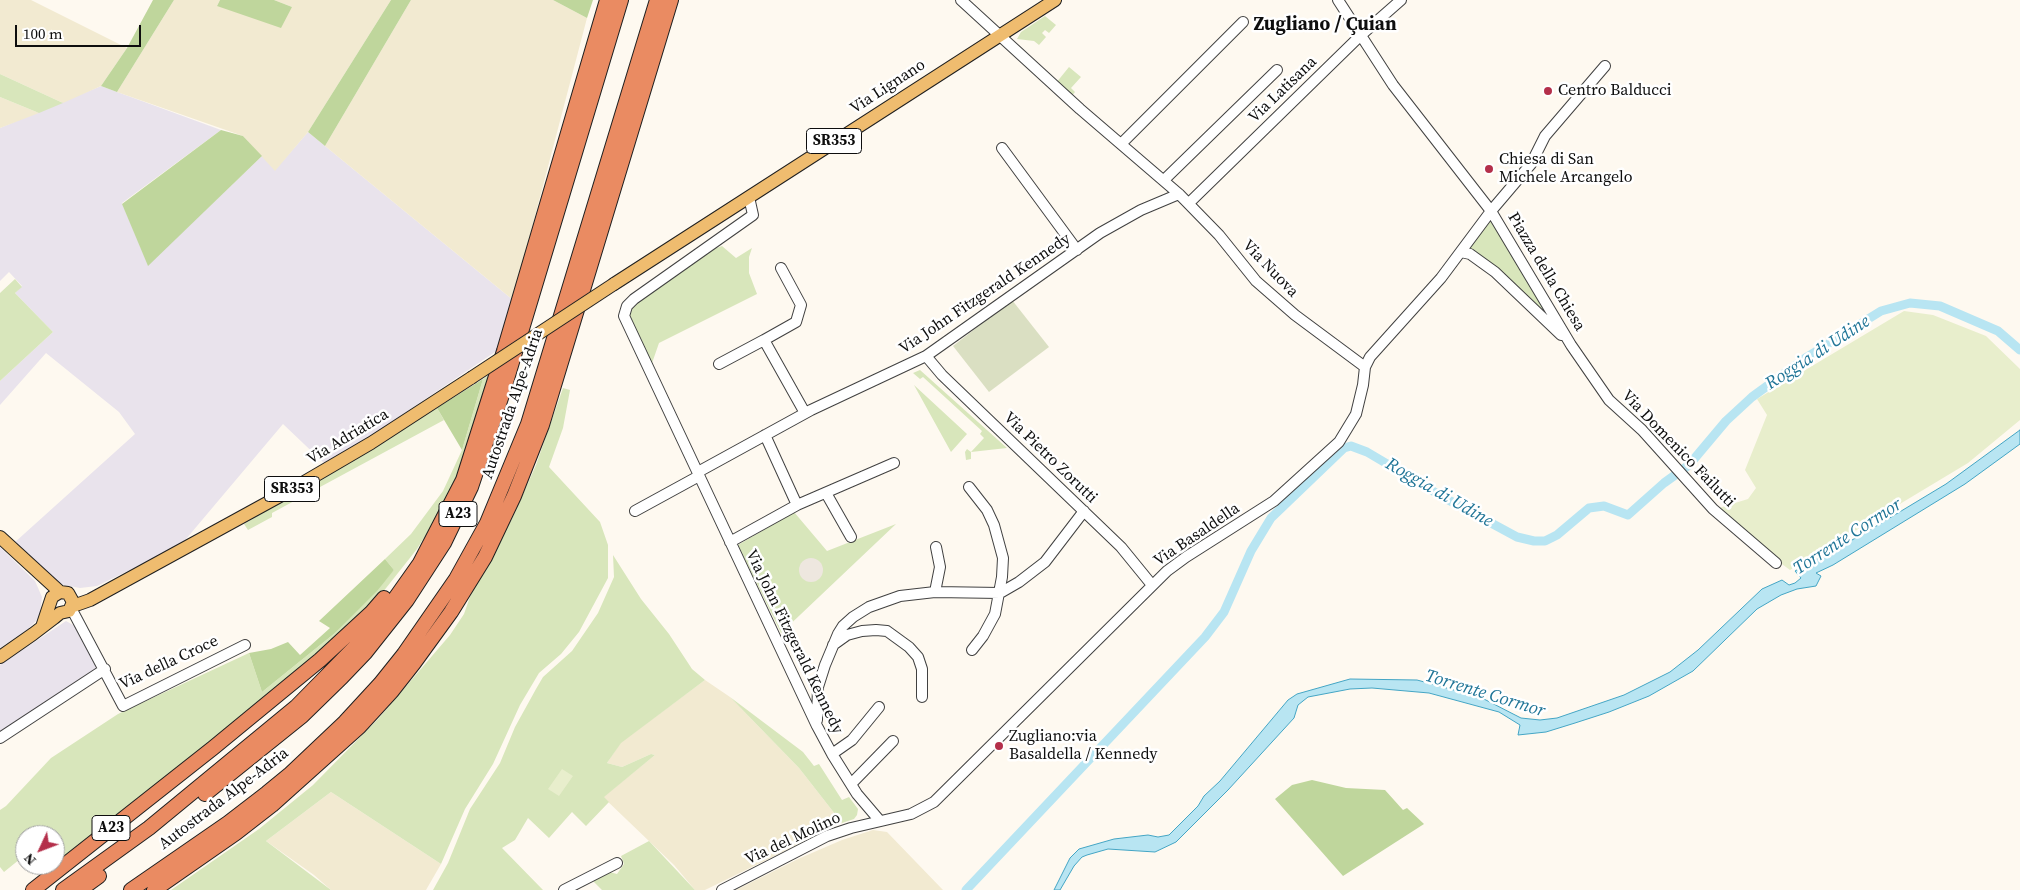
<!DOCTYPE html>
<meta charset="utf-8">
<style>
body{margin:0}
#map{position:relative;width:2020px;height:890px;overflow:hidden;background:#fef9f0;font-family:"Source Serif 4",serif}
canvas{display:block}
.north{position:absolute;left:15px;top:825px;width:50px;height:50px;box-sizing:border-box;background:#fff;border:1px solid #9f9f9f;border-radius:50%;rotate:227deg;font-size:14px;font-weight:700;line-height:20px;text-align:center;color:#0e0e0e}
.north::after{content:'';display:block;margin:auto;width:18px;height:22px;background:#b42f4a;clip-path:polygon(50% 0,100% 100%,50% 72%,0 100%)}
.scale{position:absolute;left:15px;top:25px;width:126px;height:22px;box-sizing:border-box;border:2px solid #0e0e0e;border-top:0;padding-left:6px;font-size:15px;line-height:18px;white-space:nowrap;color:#0e0e0e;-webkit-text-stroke:4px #fff;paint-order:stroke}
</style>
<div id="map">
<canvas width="2020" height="890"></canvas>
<div class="north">N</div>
<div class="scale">100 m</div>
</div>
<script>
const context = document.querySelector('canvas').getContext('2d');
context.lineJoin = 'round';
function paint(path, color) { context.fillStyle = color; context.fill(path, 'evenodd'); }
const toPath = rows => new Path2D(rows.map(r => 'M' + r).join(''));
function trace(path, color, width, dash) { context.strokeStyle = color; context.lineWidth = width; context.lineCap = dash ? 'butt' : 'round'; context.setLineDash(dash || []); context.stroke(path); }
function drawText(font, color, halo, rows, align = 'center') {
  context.font = font + ' "Source Serif 4",serif'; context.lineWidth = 5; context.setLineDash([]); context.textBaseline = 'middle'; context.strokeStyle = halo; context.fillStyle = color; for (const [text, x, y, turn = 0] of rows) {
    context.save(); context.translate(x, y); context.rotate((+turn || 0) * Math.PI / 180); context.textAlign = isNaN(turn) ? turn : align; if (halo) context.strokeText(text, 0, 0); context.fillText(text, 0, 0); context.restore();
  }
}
paint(toPath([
 [101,86,221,130,122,203,148,265,262,156,275,170,308,132,513,300,498,350,375,433,325,464,283,424,181,545,97,586,80,588,64,585,56,581,14,543,135,434,119,412,46,353,0,405,0,381,53,332,15,293,22,286,9,272,0,281,0,128],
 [0,547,35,581,42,597,40,613,36,621,28,629,0,648],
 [66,621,75,626,98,669,0,734,0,665]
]), '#e9e3ec');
paint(toPath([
 [0,0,31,0,127,48,101,86,63,103,0,74],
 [174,0,220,0,217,6,292,7,274,0,391,0,308,132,275,171,243,136,117,92],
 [411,0,553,0,587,18,513,300,325,146],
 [0,97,39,113,0,128],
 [705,680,730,697,799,768,842,823,705,890,695,890,674,865,603,797,655,755,651,754,622,767,607,763,621,742],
 [331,792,441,864,426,890,331,890,314,875,266,841],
 [873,830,887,832,943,890,736,890,798,859,842,840]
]), '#f2ead1');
paint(toPath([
 [1045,16,1056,25,1049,33,1045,30,1042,33,1046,37,1039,45,1034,41,1017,39,1021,32],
 [1069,67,1081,77,1071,88,1075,92,1071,97,1056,83],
 [0,74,63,103,39,113,0,97],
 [1491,211,1571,345,1495,272,1461,252],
 [722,246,736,258,752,248,749,257,749,273,757,294,659,343,651,366,630,322,629,314,631,310,639,301,711,250],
 [15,279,22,287,15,293,53,332,0,381,0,293],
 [920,370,1007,448,971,452,971,459,966,460,965,452,967,449,971,452,984,438,980,434,982,431,923,377,920,379,913,373],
 [493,372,461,466,437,517,417,549,375,602,339,638,63,860,55,859,55,835,25,835,25,855,4,872,0,867,0,810,6,806,51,758,118,714,249,653,262,692,335,633,394,570,385,559,411,534,443,491,462,450,483,379],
 [914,385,967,434,951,452],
 [563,388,570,390,563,428,549,467,600,522,608,545,608,578,579,632,561,654,539,673,520,705,493,764,465,809,441,864,331,792,266,841,331,890,171,890,259,829,313,785,378,719,450,635,464,614,472,591,511,521,536,465],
 [437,408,444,420,272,513,272,517,248,530,244,524],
 [794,512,827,551,896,524,781,633,738,545],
 [613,555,641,599,669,634,692,669,705,680,621,743,607,763,622,767,651,754,655,755,604,797,609,802,586,826,572,812,549,838,528,818,515,840,502,848,543,890,433,890,448,863,470,809,500,763,515,727,536,689,543,677,572,651,598,613,614,577],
 [730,697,803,752,814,766,819,764,842,800,849,797,858,809,857,815,854,819,842,823,799,768],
 [649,841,695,890,602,890,592,880,609,872,617,874,624,864,621,856]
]), '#d8e6bb');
paint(toPath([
 [153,0,174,0,117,92,101,86,127,48],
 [220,0,274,0,292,7,281,28,217,6],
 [391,0,411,0,325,146,308,132],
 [553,0,593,0,587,18],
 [221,130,243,136,262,156,148,266,122,204],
 [483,379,462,450,437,408],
 [385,559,394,570,377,591,335,633,262,692,249,653,271,649,288,642,300,655,330,628,319,621],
 [1312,780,1346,788,1385,790,1403,810,1407,808,1424,824,1343,876,1275,799,1292,785]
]), '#bfd69c');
paint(toPath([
 [1012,300,1049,347,989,392,953,346]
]), '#dadfc2');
paint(toPath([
 [1904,311,1933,315,1986,336,2020,369,2020,420,1968,463,1790,570,1745,537,1719,508,1748,499,1756,488,1745,470,1767,415,1757,399],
 [562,769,573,776,559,796,548,789]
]), '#e8eecc');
paint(toPath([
 '799 570a12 12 0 1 1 24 0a12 12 0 1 1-24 0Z'
]), '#eee7df');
const water = toPath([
 [2020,430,2020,444,1965,484,1833,565,1816,573,1821,576,1816,586,1797,589,1781,595,1757,609,1693,671,1649,696,1609,712,1575,723,1546,732,1518,735,1520,725,1499,712,1429,693,1372,688,1350,689,1308,697,1298,705,1294,718,1228,790,1176,842,1155,852,1108,849,1087,855,1082,857,1074,866,1060,890,1054,890,1070,858,1079,849,1114,839,1148,835,1158,837,1169,835,1198,806,1204,796,1220,781,1288,700,1297,694,1350,679,1417,680,1480,697,1521,718,1540,720,1557,718,1624,695,1670,672,1698,650,1762,589,1782,580,1789,585,1795,583,1801,578,1795,571,1863,534,1946,484,2020,430]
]);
paint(water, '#b8e5f2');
trace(water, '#44a5c4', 1);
trace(toPath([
 [966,890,1205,637,1224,612,1251,551,1271,518,1344,448,1351,446,1367,452,1443,497,1517,537,1534,541,1545,541,1557,535,1589,508,1604,506,1628,515,1664,483,1689,465,1726,421,1752,397,1807,357,1881,311,1910,303,1940,306,1998,331,2020,350]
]), '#b8e5f2', 9);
const minor = toPath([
 [961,0,1080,109,1179,194,1219,235,1256,281,1295,315,1365,367],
 [1338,0,1393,85,1491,211,1571,345,1609,400,1642,430,1713,509,1776,563],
 [1121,144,1243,22],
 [1002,148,1077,250],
 [1164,180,1277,70],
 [749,197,753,215,634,299,627,306,624,316,817,726,832,754,857,794,880,821],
 [1189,203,1360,36,1401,0],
 [1461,252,1470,254,1495,272,1561,335],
 [764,340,796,322,801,305,781,268],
 [926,356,942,375,1121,547,1152,585],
 [719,364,764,340,805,413],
 [698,472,811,410,926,356,1100,233,1141,210,1179,194],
 [969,487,987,510,994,525,1003,558,1002,577,995,614,983,636,972,650],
 [826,493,851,537],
 [797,505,894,463],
 [635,511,699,476],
 [730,542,797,505,765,435],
 [935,592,940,567,936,547],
 [71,608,123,706,245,645],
 [833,645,847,635,862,631,876,630,887,631,909,647,918,657,922,669,922,697],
 [817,720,818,687,825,665,838,634,843,626,853,617,869,607,900,596,935,592,1000,593,1019,582,1045,562,1084,511],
 [0,738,105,669],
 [832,754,852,740,879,707],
 [851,784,893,741],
 [564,890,617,863],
 [722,890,827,836,851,828,911,814,934,802,1167,571,1186,557,1274,501,1339,442,1356,414,1363,385,1365,367,1370,357,1441,278,1491,211,1531,164,1545,136,1605,66]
]);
const major = toPath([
 [614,284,1055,0],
 [0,537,60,592],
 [73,606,90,600,289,491,371,443,471,378],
 [0,657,33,634,54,618,60,613,69,611,73,602,68,593,60,592,52,597,42,627]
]);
const highway = toPath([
 [205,794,302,716,342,677,365,653,407,600,444,543,471,487,503,392,621,0],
 [33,890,213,748,320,660,371,613,384,598],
 [63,890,149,828,296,707,357,645,391,604,420,563,463,480,504,351,607,0],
 [80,890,99,876],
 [131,890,228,823,267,793,289,775,345,722,380,684,404,654,456,579,487,523,528,424,657,0],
 [154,890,236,833,272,805,359,727,392,691,414,663,451,612,485,557,514,496,542,425,671,0]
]);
trace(minor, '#414141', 12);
trace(major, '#1f1f1f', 14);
trace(highway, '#1f1f1f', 16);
trace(minor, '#fff', 10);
trace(major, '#efbc6f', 12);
trace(highway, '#ea8b62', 14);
const majorBridge = toPath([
 [471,378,614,284]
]);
trace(majorBridge, '#1f1f1f', 14, []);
trace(majorBridge, '#efbc6f', 12);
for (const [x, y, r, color] of [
 [1548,91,5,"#b42f4a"],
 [1489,169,5,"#b42f4a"],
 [999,746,5,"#b42f4a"]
]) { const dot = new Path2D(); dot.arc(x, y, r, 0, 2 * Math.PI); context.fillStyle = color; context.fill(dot); trace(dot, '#fff', 2); }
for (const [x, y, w] of [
 [834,141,55],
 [292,489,55],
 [458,514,38],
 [111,828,38]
]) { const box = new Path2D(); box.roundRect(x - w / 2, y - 12.5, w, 25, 4); context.fillStyle = '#fff'; context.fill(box); trace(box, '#0e0e0e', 1); }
drawText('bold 15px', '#0e0e0e', null, [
 ["SR353",834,141],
 ["SR353",292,489],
 ["A23",458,514],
 ["A23",111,828]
]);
drawText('16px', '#0e0e0e', '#fff', [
 ["Via Lignano",888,87,-33],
 ["Via Latisana",1283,90,-44],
 ["Via Nuova",1270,269,46],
 ["Piazza della Chiesa",1546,272,59],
 ["Via John Fitzgerald Kennedy",985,294,-34],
 ["Autostrada Alpe-Adria",513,404,-71],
 ["Via Adriatica",348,437,-31],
 ["Via Domenico Failutti",1678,449,46],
 ["Via Pietro Zorutti",1050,458,44],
 ["Via Basaldella",1197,535,-34],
 ["Via John Fitzgerald Kennedy",794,642,64],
 ["Via della Croce",169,663,-25],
 ["Autostrada Alpe-Adria",224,799,-37],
 ["Via del Molino",793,839,-25]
]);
drawText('16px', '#0e0e0e', '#fff', [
 ["Centro Balducci",1558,91],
 ["Chiesa di San",1499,160],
 ["Michele Arcangelo",1499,178],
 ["Zugliano:via",1009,737],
 ["Basaldella / Kennedy",1009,755]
], 'left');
drawText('italic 18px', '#207597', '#fff', [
 ["Roggia di Udine",1818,353,-33],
 ["Roggia di Udine",1439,493,30],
 ["Torrente Cormor",1848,537,-33],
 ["Torrente Cormor",1485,694,17]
]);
drawText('bold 19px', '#0e0e0e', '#fff', [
 ["Zugliano / Çuian",1325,25]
]);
</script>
